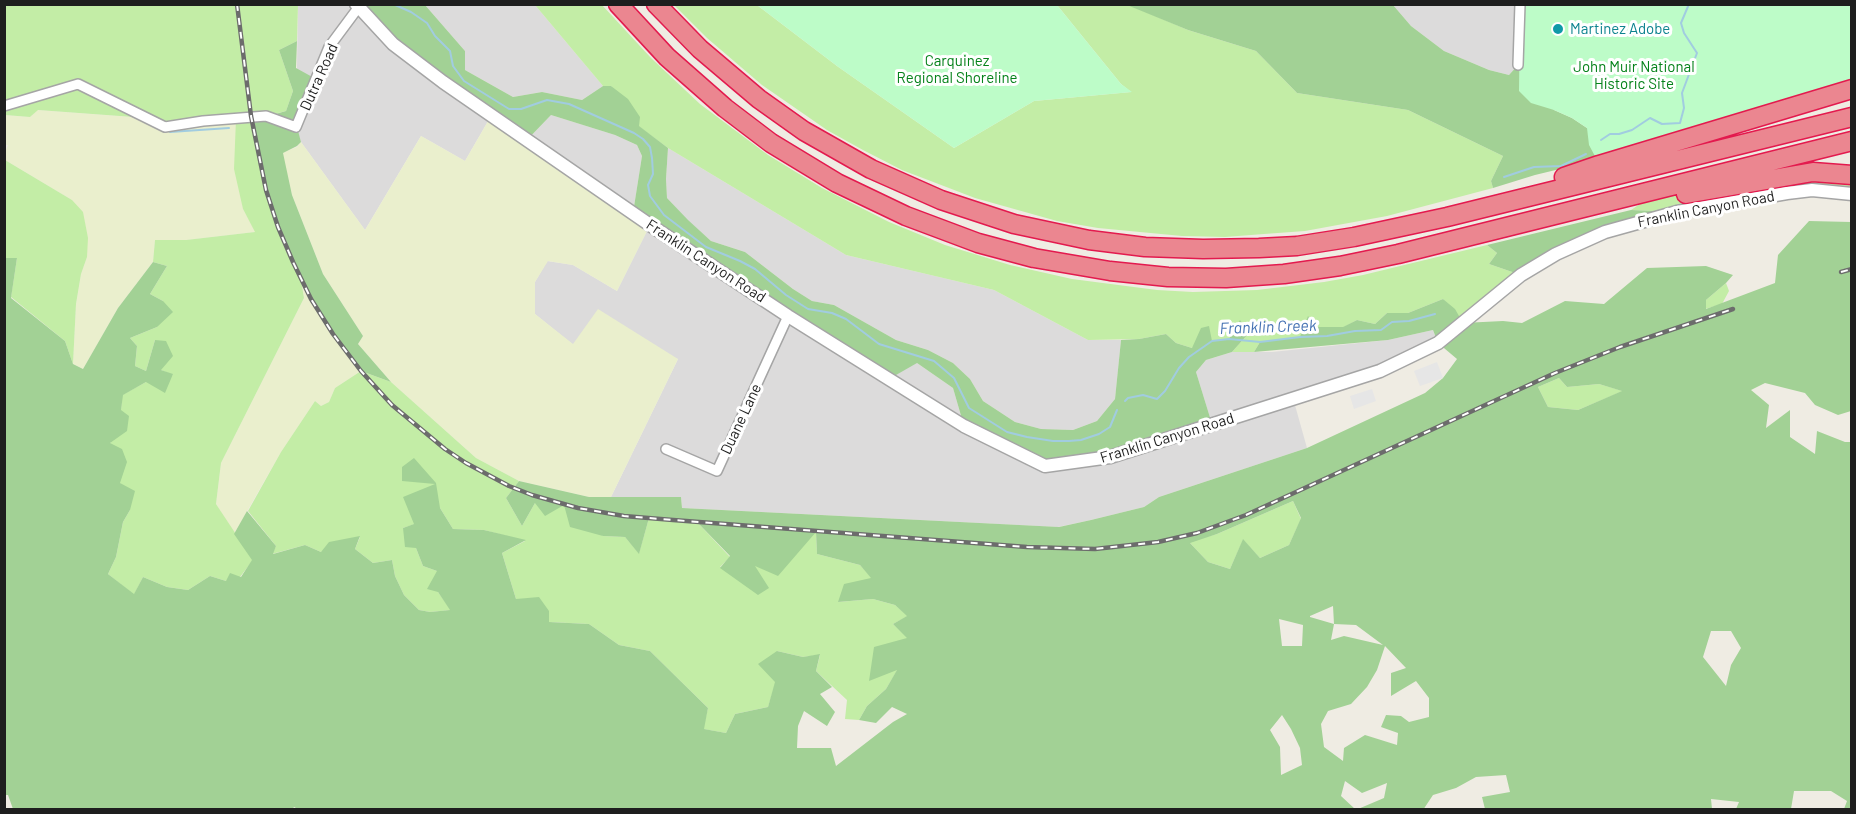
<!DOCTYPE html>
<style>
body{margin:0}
#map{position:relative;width:1856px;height:814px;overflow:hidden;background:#efece3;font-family:Barlow,sans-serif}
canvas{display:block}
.frame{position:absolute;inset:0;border:6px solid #1e1e1e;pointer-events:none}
</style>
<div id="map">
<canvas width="1856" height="814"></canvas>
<div class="frame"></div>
</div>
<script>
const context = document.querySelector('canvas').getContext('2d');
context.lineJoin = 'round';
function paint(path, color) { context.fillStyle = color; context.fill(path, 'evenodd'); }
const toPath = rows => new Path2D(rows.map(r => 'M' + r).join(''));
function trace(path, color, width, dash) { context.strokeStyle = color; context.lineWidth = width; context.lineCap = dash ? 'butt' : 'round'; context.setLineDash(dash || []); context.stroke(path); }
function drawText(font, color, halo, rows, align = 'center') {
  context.font = font + ' Barlow,sans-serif'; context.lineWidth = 6; context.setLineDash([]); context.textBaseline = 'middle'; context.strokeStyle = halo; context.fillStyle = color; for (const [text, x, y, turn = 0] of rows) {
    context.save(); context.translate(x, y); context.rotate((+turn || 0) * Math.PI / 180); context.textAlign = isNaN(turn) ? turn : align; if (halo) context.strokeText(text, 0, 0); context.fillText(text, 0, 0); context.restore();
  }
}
paint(toPath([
 [298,5,356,5,491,116,465,161,421,136,365,230,301,142,296,127],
 [422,5,535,5,603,86,582,100,542,92,513,97,465,70,465,51,425,5],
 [1393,5,1520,5,1518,65,1509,75,1489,70,1444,51,1411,26],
 [551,115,615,135,637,145,642,156,633,213,526,141],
 [668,148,846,255,994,290,1088,340,1121,340,1115,399,1097,421,1073,430,1041,429,1015,422,983,401,970,379,953,363,928,350,896,340,834,305,812,301,793,289,745,252,711,241,688,221,667,198,666,179],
 [650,225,917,363,953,388,964,426,1045,466,1212,424,1196,372,1206,360,1232,352,1272,352,1388,340,1433,330,1438,343,1293,398,1307,448,1159,497,1144,507,1091,520,1058,527,682,508,681,497,611,497,678,359,573,345,535,314,535,282,547,261,573,265,617,291]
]), '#dcdbdb');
paint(toPath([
 [37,110,147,118,236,119,243,209,256,232,186,240,155,240,153,262,118,308,83,369,73,364,76,304,81,274,87,257,72,200,5,160,5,152,8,145,5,145,5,115,30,117],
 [491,116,650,225,617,291,573,265,548,261,535,282,535,314,573,344,598,309,678,359,611,497,589,497,519,481,476,458,391,382,358,344,363,336,323,274,292,195,282,153,297,147,301,142,365,230,421,136,465,161],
 [301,280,333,334,361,371,335,388,329,402,321,406,315,401,281,452,234,534,216,504,221,463,304,298]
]), '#eaefcd');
paint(toPath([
 [1127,4,1188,30,1256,51,1297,93,1408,110,1503,156,1491,181,1493,188,1387,216,1305,231,1264,234,1225,237,1182,236,1098,228,1057,221,975,198,902,170,863,150,827,130,762,85,707,38,674,5,757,5,837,66,954,148,1034,101,1131,92,1121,84,1057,5],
 [4,5,298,5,297,41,279,50,293,91,286,111,266,116,257,151,272,209,301,280,304,298,221,463,216,504,253,560,240,577,226,581,210,576,188,590,167,587,143,577,134,595,108,574,116,557,123,522,130,510,120,483,110,444,121,410,122,395,146,382,173,375,161,370,155,340,146,371,135,366,137,346,130,338,157,327,163,301,150,294,167,266,153,262,155,240,186,240,255,232,243,209,234,169,236,119,165,127,147,118,38,110,30,117,5,115],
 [535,5,602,5,651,58,700,104,768,155,822,188,889,222,945,245,1010,265,1072,279,1157,290,1193,292,1257,290,1324,282,1363,275,1487,245,1497,253,1489,264,1521,275,1463,323,1443,299,1408,313,1387,313,1375,324,1357,320,1344,327,1317,327,1300,337,1260,342,1254,352,1232,352,1249,333,1229,339,1212,341,1192,348,1176,343,1166,334,1139,339,1088,340,994,290,846,255,668,148,638,126,611,86,603,86],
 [5,160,72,200,83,212,88,238,87,257,81,274,76,304,73,364,65,341,11,297,17,258,5,258],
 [1813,172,1851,175,1851,194,1812,190,1677,212,1631,210,1646,200],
 [1726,283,1729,291,1722,304,1705,309,1706,300],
 [361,371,391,382,476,458,519,481,506,498,522,526,535,503,564,505,603,536,625,537,639,553,649,518,697,522,730,557,720,567,754,565,816,531,817,554,860,565,872,578,838,602,873,599,895,605,908,616,893,624,908,638,898,669,886,689,867,706,859,720,845,719,847,700,816,671,820,655,803,657,777,651,776,682,768,707,735,714,726,733,703,729,708,708,650,651,619,645,589,624,549,622,516,599,502,553,525,541,484,530,453,529,440,508,415,524,403,528,416,548,423,566,437,571,438,592,451,610,430,612,419,610,404,595,395,576,392,560,373,563,355,549,360,537,321,552,305,545,272,554,276,546,248,511,281,452,315,401,321,406,329,402,335,388],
 [1559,378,1567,387,1599,384,1623,391,1578,410,1548,407,1538,387],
 [1293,501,1301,519,1289,545,1260,558,1243,540,1230,569,1208,562,1189,542,1217,534]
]), '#c3eda6');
paint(toPath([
 [422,4,425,5,465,51,465,70,513,97,542,92,582,100,603,86,611,86,628,99,640,117,639,126,668,148,666,179,667,198,688,220,711,241,745,252,793,289,812,301,834,305,896,340,928,350,953,363,970,379,983,401,1015,422,1041,429,1073,430,1097,421,1115,399,1121,340,1139,339,1166,334,1176,343,1192,348,1201,328,1209,326,1212,341,1229,339,1240,320,1249,333,1232,352,1206,360,1196,372,1212,424,1110,457,1045,466,964,426,953,388,917,363,889,379,633,213,642,156,637,145,615,135,551,115,526,141,443,82,356,5],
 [1127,5,1393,5,1411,26,1444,51,1489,70,1509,75,1518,65,1554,110,1572,118,1587,128,1600,105,1597,160,1535,175,1493,188,1491,181,1503,156,1408,110,1297,93,1256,51,1188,30],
 [297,41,296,68,316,79,297,127,301,142,297,146,283,153,292,195,323,274,363,336,358,344,391,382,361,371,322,317,293,262,278,227,266,190,252,125,254,120,286,111,293,91,279,50],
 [1631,210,1677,212,1620,227,1521,275,1489,264,1497,253,1487,245],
 [1809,221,1851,222,1851,411,1838,415,1815,405,1805,393,1765,383,1751,390,1769,405,1766,428,1790,410,1790,437,1815,454,1817,431,1845,442,1851,442,1851,809,1844,809,1847,801,1831,791,1794,791,1791,809,1736,809,1739,802,1711,799,1712,809,1485,809,1482,797,1510,792,1506,775,1476,777,1456,788,1433,795,1423,810,1358,809,1384,798,1387,783,1362,793,1345,781,1341,796,1355,809,300,810,294,807,292,810,13,809,8,795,4,795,4,258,17,258,11,298,65,341,73,364,83,369,118,308,153,262,167,266,150,294,163,301,173,312,157,327,130,338,137,346,135,366,146,371,155,340,166,341,173,356,161,370,173,374,165,393,146,382,123,395,121,410,129,416,127,431,110,443,122,449,127,462,120,483,135,491,130,510,123,522,116,557,108,574,134,594,143,577,167,587,188,590,210,576,226,581,230,573,241,577,252,560,234,534,247,511,276,546,273,554,305,545,321,552,329,542,360,536,355,549,373,563,392,560,395,576,404,595,419,610,430,612,450,610,438,592,427,589,437,571,423,566,416,548,405,547,403,528,414,524,403,497,435,484,402,481,402,467,414,458,436,483,440,508,453,529,484,530,526,540,502,553,516,599,539,597,549,611,549,622,589,624,619,645,650,651,708,708,704,729,726,733,735,714,768,707,775,682,758,664,777,651,803,657,820,654,816,671,832,687,820,694,835,712,827,726,804,711,798,726,797,748,831,748,836,766,893,722,907,714,892,707,876,723,859,720,867,706,886,689,897,670,869,681,874,647,907,638,893,624,907,616,895,605,873,599,838,602,844,584,871,578,860,565,817,554,816,532,778,576,755,566,769,588,758,595,720,568,730,556,697,522,649,518,639,554,625,537,603,536,570,527,564,505,545,516,535,503,522,526,506,498,519,481,589,497,681,497,682,508,1059,527,1091,520,1144,507,1159,497,1307,448,1425,393,1443,378,1457,359,1438,343,1433,330,1388,340,1254,352,1260,342,1300,337,1308,316,1317,327,1343,327,1357,320,1375,324,1387,313,1408,313,1443,299,1455,309,1463,323,1503,321,1522,323,1565,301,1604,304,1647,268,1706,266,1733,275,1726,283,1706,300,1706,309,1775,283,1778,255],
 [1559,378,1567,387,1599,384,1622,391,1578,410,1548,407,1538,387],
 [1293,501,1301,518,1289,545,1260,558,1243,539,1230,569,1208,562,1190,543,1217,534],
 [1333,606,1334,624,1310,617,1310,616],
 [1279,619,1303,625,1302,646,1282,646],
 [1334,624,1356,625,1383,645,1344,636,1331,640],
 [1711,631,1731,631,1741,648,1731,665,1726,686,1703,657],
 [1385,646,1406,668,1391,673,1391,696,1416,681,1429,698,1429,717,1409,722,1401,716,1386,715,1381,727,1398,733,1397,745,1365,735,1344,748,1343,761,1324,747,1321,724,1328,711,1351,704,1367,687,1377,670],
 [1282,715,1291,729,1300,748,1302,765,1281,775,1280,747,1270,730]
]), '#a2d195');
paint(toPath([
 [757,5,1057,5,1121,84,1132,92,1034,101,954,148,837,66],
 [1520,5,1851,5,1851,80,1791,102,1597,160,1589,145,1587,128,1572,118,1554,110,1531,103,1519,91]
]), '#bdfcc8');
paint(toPath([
 [1437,362,1443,378,1420,386,1414,371],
 [1372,389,1376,401,1354,409,1350,396]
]), '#e6e6e6');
trace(toPath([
 [393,4,411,12,427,23,435,36,450,51,453,66,464,81,509,109,521,109,547,100,569,104,634,133,643,139,650,147,652,158,653,174,648,185,650,196,664,215,706,247,740,261,755,269,786,295,808,309,832,313,846,319,879,344,934,361,954,378,969,408,1007,432,1027,437,1053,441,1069,441,1081,440,1099,434,1110,427,1117,410],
 [170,132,229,128],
 [1601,140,1610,134,1619,134,1632,130,1650,118,1662,124,1680,123,1684,108,1682,93,1697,53,1684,33,1681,23,1689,4],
 [1504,177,1534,167,1561,166,1586,154],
 [1125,401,1128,398,1143,395,1157,399,1165,391,1179,368,1189,357,1212,341,1229,339,1260,342,1300,337,1327,336,1355,331,1381,330,1392,322,1409,321,1435,314]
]), '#a1cce0', 2);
const minor = toPath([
 [1518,65,1520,4],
 [4,106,78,84,165,127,203,121,266,116,296,127,329,47,358,8],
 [666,449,717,471,788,316]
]);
const tertiary = toPath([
 [356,4,393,44,443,82,650,225,788,316,964,426,1045,466,1110,457,1380,371,1438,343,1521,275,1556,254,1605,232,1677,212,1787,193,1812,190,1852,194]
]);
const motorway = toPath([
 [618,4,667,57,725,108,771,143,837,183,906,216,978,243,1034,258,1110,271,1168,277,1226,278,1284,274,1340,266,1398,254,1852,141],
 [656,4,700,49,759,99,804,131,871,169,941,200,1014,224,1089,240,1145,247,1203,249,1259,248,1297,246,1354,237,1447,217,1852,117],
 [1564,177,1599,165,1852,89],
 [1686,194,1813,172,1852,175]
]);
trace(minor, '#a5a5a5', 12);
trace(tertiary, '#a5a5a5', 15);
trace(motorway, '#e31a4e', 21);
trace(minor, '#fff', 9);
trace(tertiary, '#fff', 12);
trace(motorway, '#eb8690', 18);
const rail = toPath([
 [237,4,251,116,266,190,278,227,293,262,311,299,333,334,361,371,392,405,445,449,466,463,509,486,532,495,578,508,624,516,673,520,1027,547,1095,549,1158,542,1197,533,1246,515,1555,373,1620,347,1733,309],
 [1841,272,1852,269]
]);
trace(rail, '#6c6c6c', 4.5);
trace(rail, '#fff', 2, [7]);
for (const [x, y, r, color] of [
 [1558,29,6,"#0f9aa8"]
]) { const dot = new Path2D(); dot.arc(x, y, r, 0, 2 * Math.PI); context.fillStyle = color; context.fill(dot); trace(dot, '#fff', 2); }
drawText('15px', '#0d838f', '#fff', [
 ["Martinez Adobe",1570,29]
], 'left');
drawText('15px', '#05821a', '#fff', [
 ["Carquinez",957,61],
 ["Regional Shoreline",957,78],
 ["John Muir National",1634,67],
 ["Historic Site",1634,84]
]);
drawText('15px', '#1e1e1e', '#fff', [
 ["Dutra Road",319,77,-66],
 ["Franklin Canyon Road",1706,209,-11],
 ["Franklin Canyon Road",706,261,33],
 ["Duane Lane",741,419,-65],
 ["Franklin Canyon Road",1167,438,-17]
]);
drawText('italic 16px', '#4572b3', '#fff', [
 ["Franklin Creek",1268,327,-2]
]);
</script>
